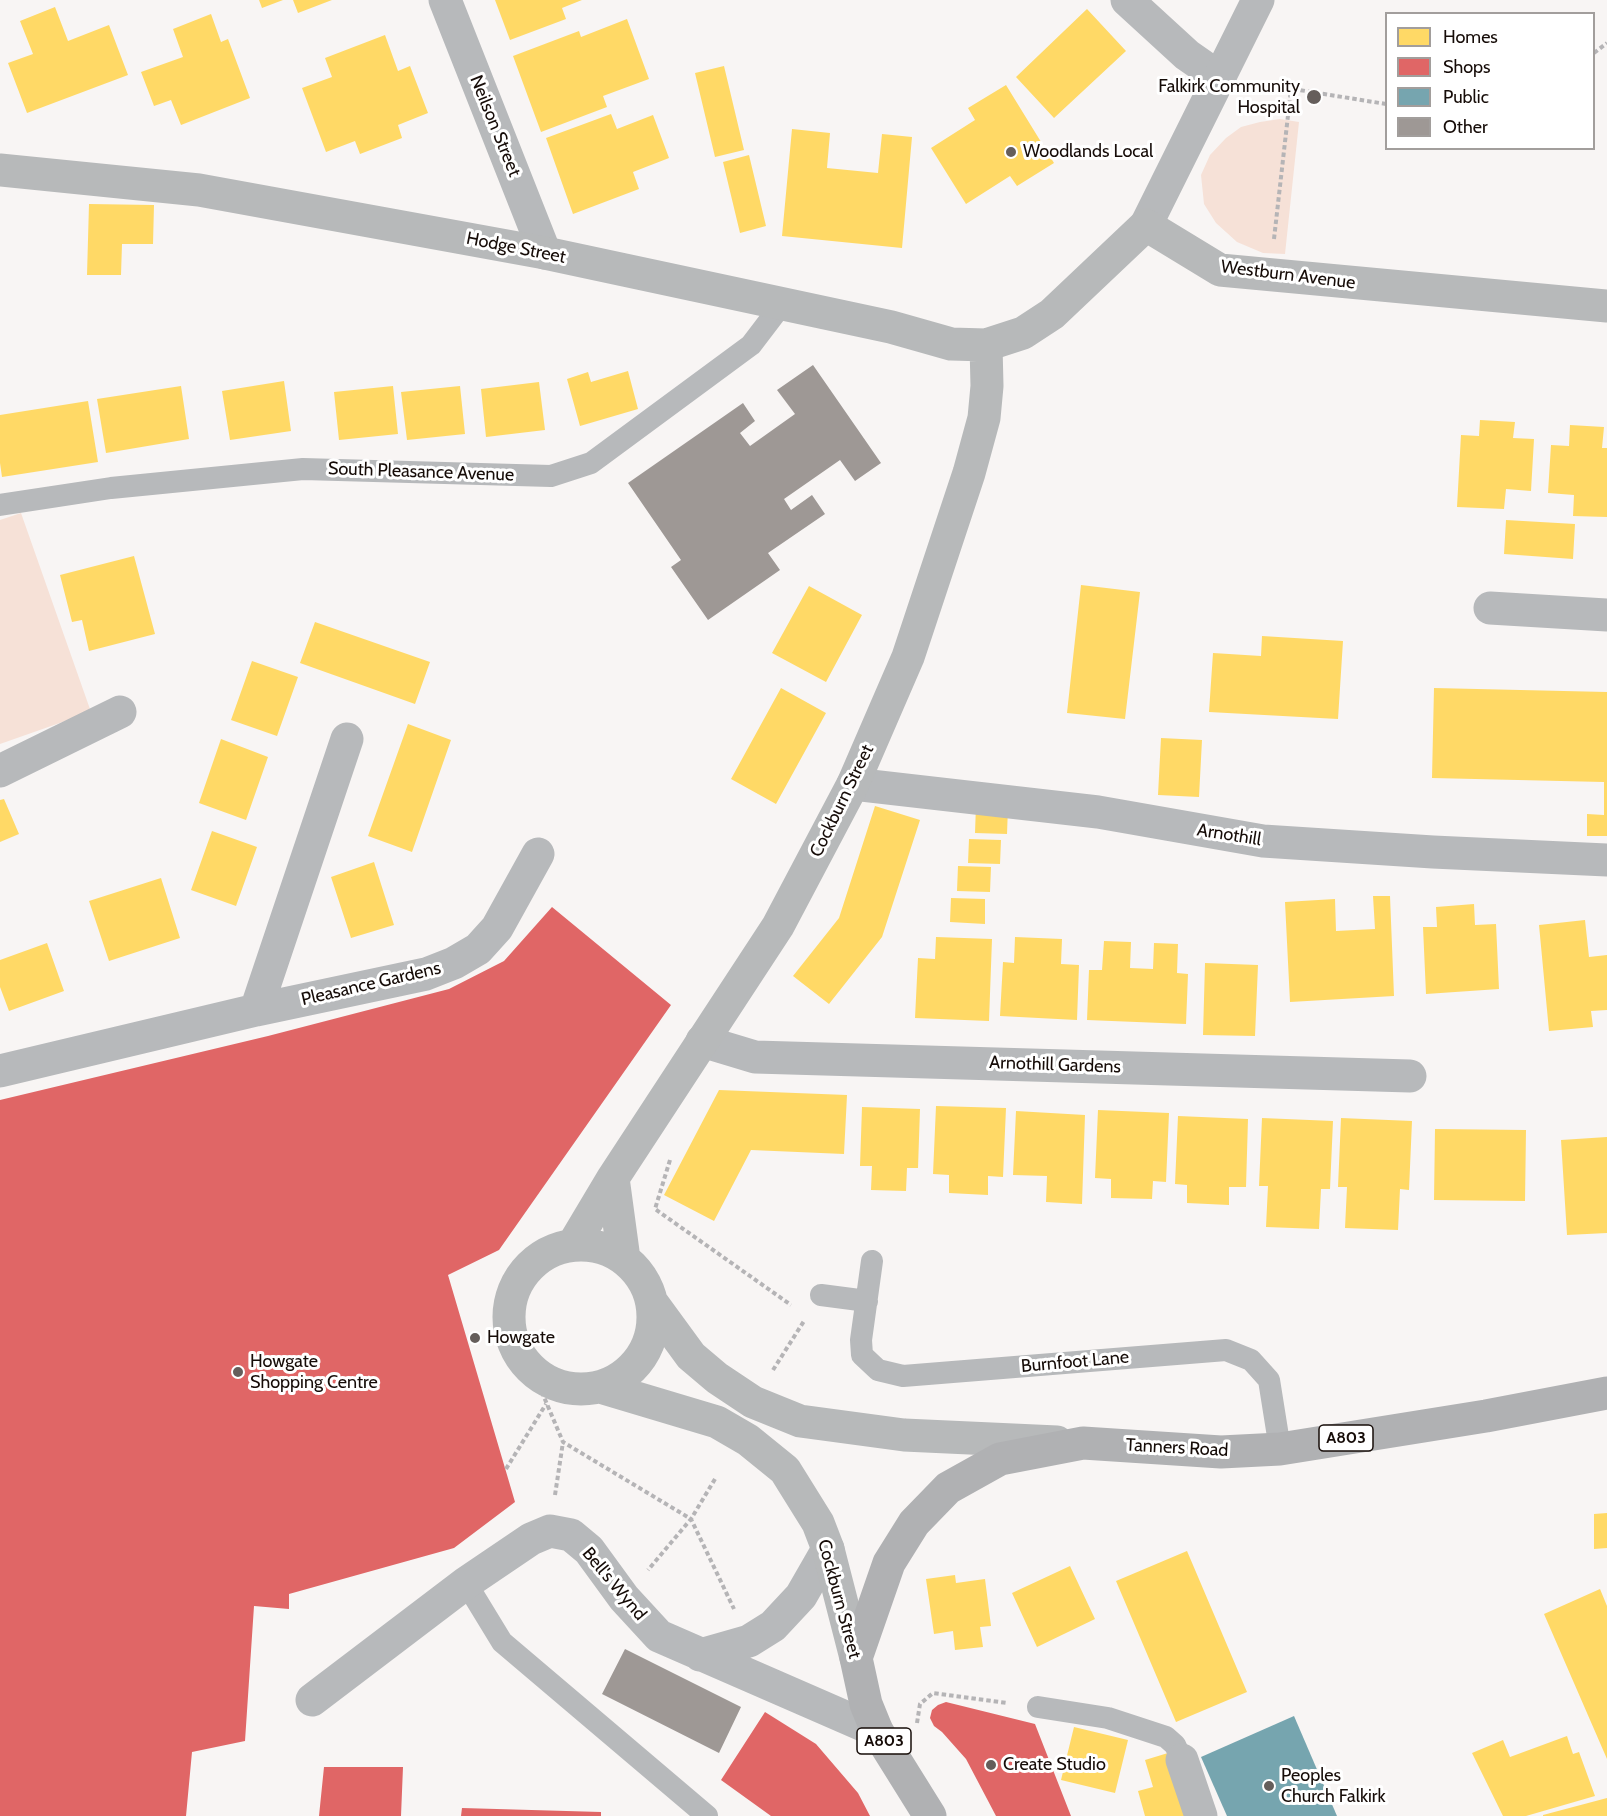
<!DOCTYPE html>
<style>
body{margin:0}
#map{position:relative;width:1607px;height:1816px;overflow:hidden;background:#f8f5f4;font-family:Cabin,sans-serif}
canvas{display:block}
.legend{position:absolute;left:1385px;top:12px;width:210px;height:138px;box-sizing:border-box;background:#fff;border:2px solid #a29e9c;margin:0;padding:8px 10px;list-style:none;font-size:18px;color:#160c08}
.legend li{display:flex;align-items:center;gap:12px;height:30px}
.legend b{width:30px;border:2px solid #a29e9c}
</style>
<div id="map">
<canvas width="1607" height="1816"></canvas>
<ul class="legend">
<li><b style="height:16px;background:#ffd966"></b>Homes</li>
<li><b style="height:16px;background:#e06666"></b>Shops</li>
<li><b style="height:16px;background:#76a5af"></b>Public</li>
<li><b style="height:16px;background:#9e9895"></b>Other</li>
</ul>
</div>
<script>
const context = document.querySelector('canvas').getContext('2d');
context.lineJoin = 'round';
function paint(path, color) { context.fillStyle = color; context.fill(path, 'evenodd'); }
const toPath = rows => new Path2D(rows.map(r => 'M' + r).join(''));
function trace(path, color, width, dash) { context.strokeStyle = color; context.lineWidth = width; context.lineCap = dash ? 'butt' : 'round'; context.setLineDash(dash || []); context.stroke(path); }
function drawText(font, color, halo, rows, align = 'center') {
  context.font = font + ' Cabin,sans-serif'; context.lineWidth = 6; context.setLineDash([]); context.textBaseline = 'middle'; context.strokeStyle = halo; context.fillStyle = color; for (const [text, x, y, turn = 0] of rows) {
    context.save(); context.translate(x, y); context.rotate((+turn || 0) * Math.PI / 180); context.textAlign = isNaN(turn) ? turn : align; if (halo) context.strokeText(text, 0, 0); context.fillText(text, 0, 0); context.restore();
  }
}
paint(toPath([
 [1280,119,1299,122,1285,254,1263,253,1237,242,1216,223,1204,204,1201,175,1210,155,1226,138,1241,127,1260,122],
 [21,513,91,712,0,744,0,520]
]), '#f6e1d7');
paint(toPath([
 [259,0,283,0,262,8],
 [293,0,332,0,298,13],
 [495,0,582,0,562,8,566,19,510,40],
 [55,7,68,41,109,25,128,75,27,113,8,63,33,54,20,21],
 [1087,9,1126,51,1054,118,1016,77],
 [211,14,221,42,228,39,250,98,181,125,171,100,154,106,141,72,183,57,173,29],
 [627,19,649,79,603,96,607,107,541,132,513,56,579,31,581,37],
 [385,35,398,71,410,66,428,113,398,125,402,138,360,154,355,141,326,152,302,88,332,77,325,58],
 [724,66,744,150,715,157,695,73],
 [1006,85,1054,163,1017,186,1010,176,966,204,931,148,975,120,968,108],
 [611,114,617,129,653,115,669,158,633,172,639,189,573,214,546,138],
 [792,129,830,133,827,168,878,173,882,134,912,137,902,248,782,236],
 [749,155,766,226,740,233,723,162],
 [89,204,154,205,153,244,122,244,121,275,87,275],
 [628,371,638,409,580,426,567,379,588,372,591,382],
 [284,381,291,431,230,440,222,391],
 [539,382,545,430,486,437,481,389],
 [181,386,189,439,106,453,97,399],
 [393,386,398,434,339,440,334,392],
 [460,386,465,434,407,440,401,392],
 [88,401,98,462,2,477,0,463,0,415],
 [1480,420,1515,422,1513,438,1534,439,1531,491,1506,489,1504,509,1457,507,1461,435,1479,436],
 [1570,425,1604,427,1602,448,1607,448,1607,517,1573,516,1574,495,1548,493,1551,445,1569,446],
 [1506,520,1575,524,1573,559,1504,554],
 [134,556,155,634,89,651,82,620,72,622,60,575],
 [1081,585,1140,592,1125,719,1067,713],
 [809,586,862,615,826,682,772,653],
 [315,622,430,662,415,704,300,663],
 [1262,636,1343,641,1338,719,1209,712,1213,653,1261,656],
 [252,661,298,677,277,736,231,720],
 [781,688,826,713,776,804,731,779],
 [1434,688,1607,692,1607,836,1587,836,1587,814,1604,815,1604,782,1432,778],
 [408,724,451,740,412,852,368,836],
 [1161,738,1202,740,1199,797,1158,795],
 [221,739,268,757,246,820,199,803],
 [4,799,19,834,0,842,0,800],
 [976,805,1008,807,1007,834,975,833],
 [875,806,920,820,882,937,829,1004,793,976,839,918],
 [212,831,257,847,236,906,191,890],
 [969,839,1001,840,1000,864,968,863],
 [374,862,394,925,351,938,331,877],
 [958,866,991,867,990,892,957,891],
 [161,878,180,938,109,961,89,901],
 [1373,896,1390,896,1394,996,1290,1002,1285,902,1335,899,1336,931,1375,929],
 [951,898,985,899,985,924,950,922],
 [1474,904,1475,925,1496,924,1499,989,1426,994,1423,927,1437,927,1436,907],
 [1585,920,1589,957,1607,955,1607,1010,1591,1011,1593,1027,1549,1031,1539,925],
 [936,937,992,939,989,1021,915,1018,918,958,935,959],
 [1015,937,1062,939,1061,964,1079,965,1077,1020,1000,1016,1003,962,1014,963],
 [1104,941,1131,942,1130,968,1153,969,1154,943,1178,944,1177,973,1188,974,1186,1024,1087,1020,1089,970,1102,970],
 [47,943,64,991,9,1011,0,987,0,960],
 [1205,963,1258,965,1255,1036,1203,1035],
 [719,1090,847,1095,844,1154,751,1150,714,1221,664,1195],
 [936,1106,1006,1108,1003,1177,988,1176,988,1195,949,1193,949,1175,933,1174],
 [862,1107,920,1109,918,1168,907,1168,906,1191,871,1190,872,1166,860,1166],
 [1098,1110,1169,1113,1166,1182,1153,1181,1152,1199,1111,1198,1111,1179,1095,1178],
 [1016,1111,1085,1115,1082,1204,1046,1202,1047,1176,1013,1175],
 [1178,1116,1248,1119,1246,1187,1229,1187,1229,1205,1187,1203,1187,1185,1175,1184],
 [1262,1118,1333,1121,1330,1189,1321,1189,1319,1229,1266,1227,1268,1186,1259,1186],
 [1341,1118,1412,1121,1409,1190,1400,1189,1398,1230,1345,1228,1347,1187,1338,1187],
 [1435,1129,1526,1130,1525,1201,1434,1200],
 [1607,1137,1607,1233,1567,1235,1561,1140],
 [1607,1513,1607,1548,1594,1549,1594,1514],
 [1187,1551,1247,1692,1176,1722,1116,1581],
 [1070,1566,1095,1619,1037,1647,1012,1593],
 [955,1575,956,1583,985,1579,991,1626,980,1627,983,1647,955,1650,953,1631,934,1634,926,1579],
 [1600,1589,1607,1606,1607,1759,1544,1614],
 [1074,1727,1128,1740,1115,1793,1061,1780],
 [1567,1736,1573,1754,1579,1752,1595,1796,1526,1816,1503,1816,1472,1753,1503,1740,1510,1757],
 [1168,1753,1186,1816,1145,1816,1138,1791,1153,1787,1145,1760],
 [1607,1798,1607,1816,1543,1816,1543,1815]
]), '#ffd966');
paint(toPath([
 [552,907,671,1005,499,1250,448,1275,515,1502,454,1548,289,1594,289,1609,254,1606,245,1741,192,1752,186,1816,0,1816,0,1100,268,1036,449,989,504,961],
 [946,1702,1035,1724,1071,1816,996,1816,966,1759,942,1732,934,1726,930,1718,932,1710,938,1705],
 [765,1712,816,1744,858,1793,870,1816,771,1816,721,1780],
 [324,1767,403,1767,401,1816,319,1816],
 [462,1808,601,1812,601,1816,461,1816]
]), '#e06666');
paint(toPath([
 [1294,1716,1337,1816,1227,1816,1201,1757]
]), '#76a5af');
paint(toPath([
 [813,365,881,463,855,481,840,460,784,499,791,510,812,495,825,514,768,553,780,570,708,620,671,567,681,560,628,483,743,403,755,421,740,433,750,446,795,414,777,390],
 [625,1649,741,1707,719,1753,602,1694]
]), '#9e9895');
trace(toPath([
 [1594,53,1607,43],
 [1256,83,1386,104],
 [1274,239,1291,89],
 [670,1160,655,1209,791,1305],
 [773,1370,804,1321],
 [533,1371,563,1442,691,1519,648,1570],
 [506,1469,546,1404],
 [715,1479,691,1519,734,1609],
 [555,1495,563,1442],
 [917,1723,920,1704,933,1693,1007,1703]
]), '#b5b4b6', 4, [4.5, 3]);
trace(toPath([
 [0,505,111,488,303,469,551,476,591,463,751,345,783,303],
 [872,1261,861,1340,862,1355,878,1370,903,1376,1226,1350,1251,1360,1269,1380,1280,1449],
 [821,1295,867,1301],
 [466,1583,502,1642,707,1816],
 [1038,1707,1108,1718,1166,1737,1175,1745,1182,1760]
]), '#b7b9bb', 22);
trace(toPath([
 [445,0,545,253],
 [1127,0,1187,55,1220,78],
 [1490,608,1607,615],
 [0,771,120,712],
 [853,784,1098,812,1263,841,1433,852,1607,860],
 [256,1010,347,739],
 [702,1041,755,1057,1410,1076],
 [0,1071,256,1010,426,974,454,963,478,949,497,928,538,854],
 [700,1655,749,1641,773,1626,801,1596,828,1549],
 [312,1700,466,1583,531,1539,550,1531,571,1535,589,1550,624,1598,659,1636,877,1731],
 [1182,1760,1201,1816]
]), '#b7b9bb', 33);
trace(toPath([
 [1146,225,1258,0]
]), '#b7b9bb', 33);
trace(toPath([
 [0,170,199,190,545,253,891,327,951,344,986,345,1023,333,1052,314,1146,225,1220,270,1607,306],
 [613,1178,624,1259],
 [573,1245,613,1178,778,926,853,784,908,657,969,473,984,418,987,386,986,345],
 '509 1317a72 72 0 1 1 144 0a72 72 0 1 1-144 0Z',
 [653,1304,691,1356,717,1378,753,1402,800,1421,904,1435,1057,1442],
 [600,1387,717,1422,748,1440,785,1470,818,1523,828,1549,856,1658]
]), '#b7b9ba', 33);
trace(toPath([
 [930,1816,877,1731,866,1704,856,1658,889,1563,914,1523,948,1488,1000,1459,1083,1443,1221,1452,1280,1449,1486,1416,1607,1393]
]), '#b0b1b3', 33);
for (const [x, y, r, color] of [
 [1314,97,8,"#655e5b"],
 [1011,152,6,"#655e5b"],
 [475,1338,6,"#655e5b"],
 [238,1372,6,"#655e5b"],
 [991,1765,6,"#655e5b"],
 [1269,1786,6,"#655e5b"]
]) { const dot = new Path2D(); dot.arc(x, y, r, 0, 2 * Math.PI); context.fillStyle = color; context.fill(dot); trace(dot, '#fff', 2); }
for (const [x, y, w] of [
 [1346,1438,54],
 [884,1741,54]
]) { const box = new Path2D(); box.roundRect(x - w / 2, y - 13, w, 26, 4.5); context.fillStyle = '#fff'; context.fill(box); trace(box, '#160c08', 1.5); }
drawText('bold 16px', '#160c08', null, [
 ["A803",1346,1438],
 ["A803",884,1741]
]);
drawText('18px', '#160c08', '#fff', [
 ["Falkirk Community",1300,87,"right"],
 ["Hospital",1300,108,"right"],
 ["Woodlands Local",1023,152],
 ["Howgate",487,1338],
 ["Howgate",250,1362],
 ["Shopping Centre",250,1383],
 ["Create Studio",1003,1765],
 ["Peoples",1281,1776],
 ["Church Falkirk",1281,1797]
], 'left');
drawText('18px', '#160c08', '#fff', [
 ["Neilson Street",495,126,68],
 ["Hodge Street",516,248,11],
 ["Westburn Avenue",1288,275,7],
 ["South Pleasance Avenue",421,472,2],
 ["Cockburn Street",842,801,-64],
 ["Arnothill",1229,835,9],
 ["Pleasance Gardens",371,984,-13],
 ["Arnothill Gardens",1055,1065,2],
 ["Burnfoot Lane",1075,1362,-5],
 ["Tanners Road",1177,1448,3],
 ["Bell's Wynd",614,1584,50],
 ["Cockburn Street",839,1599,75]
]);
</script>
